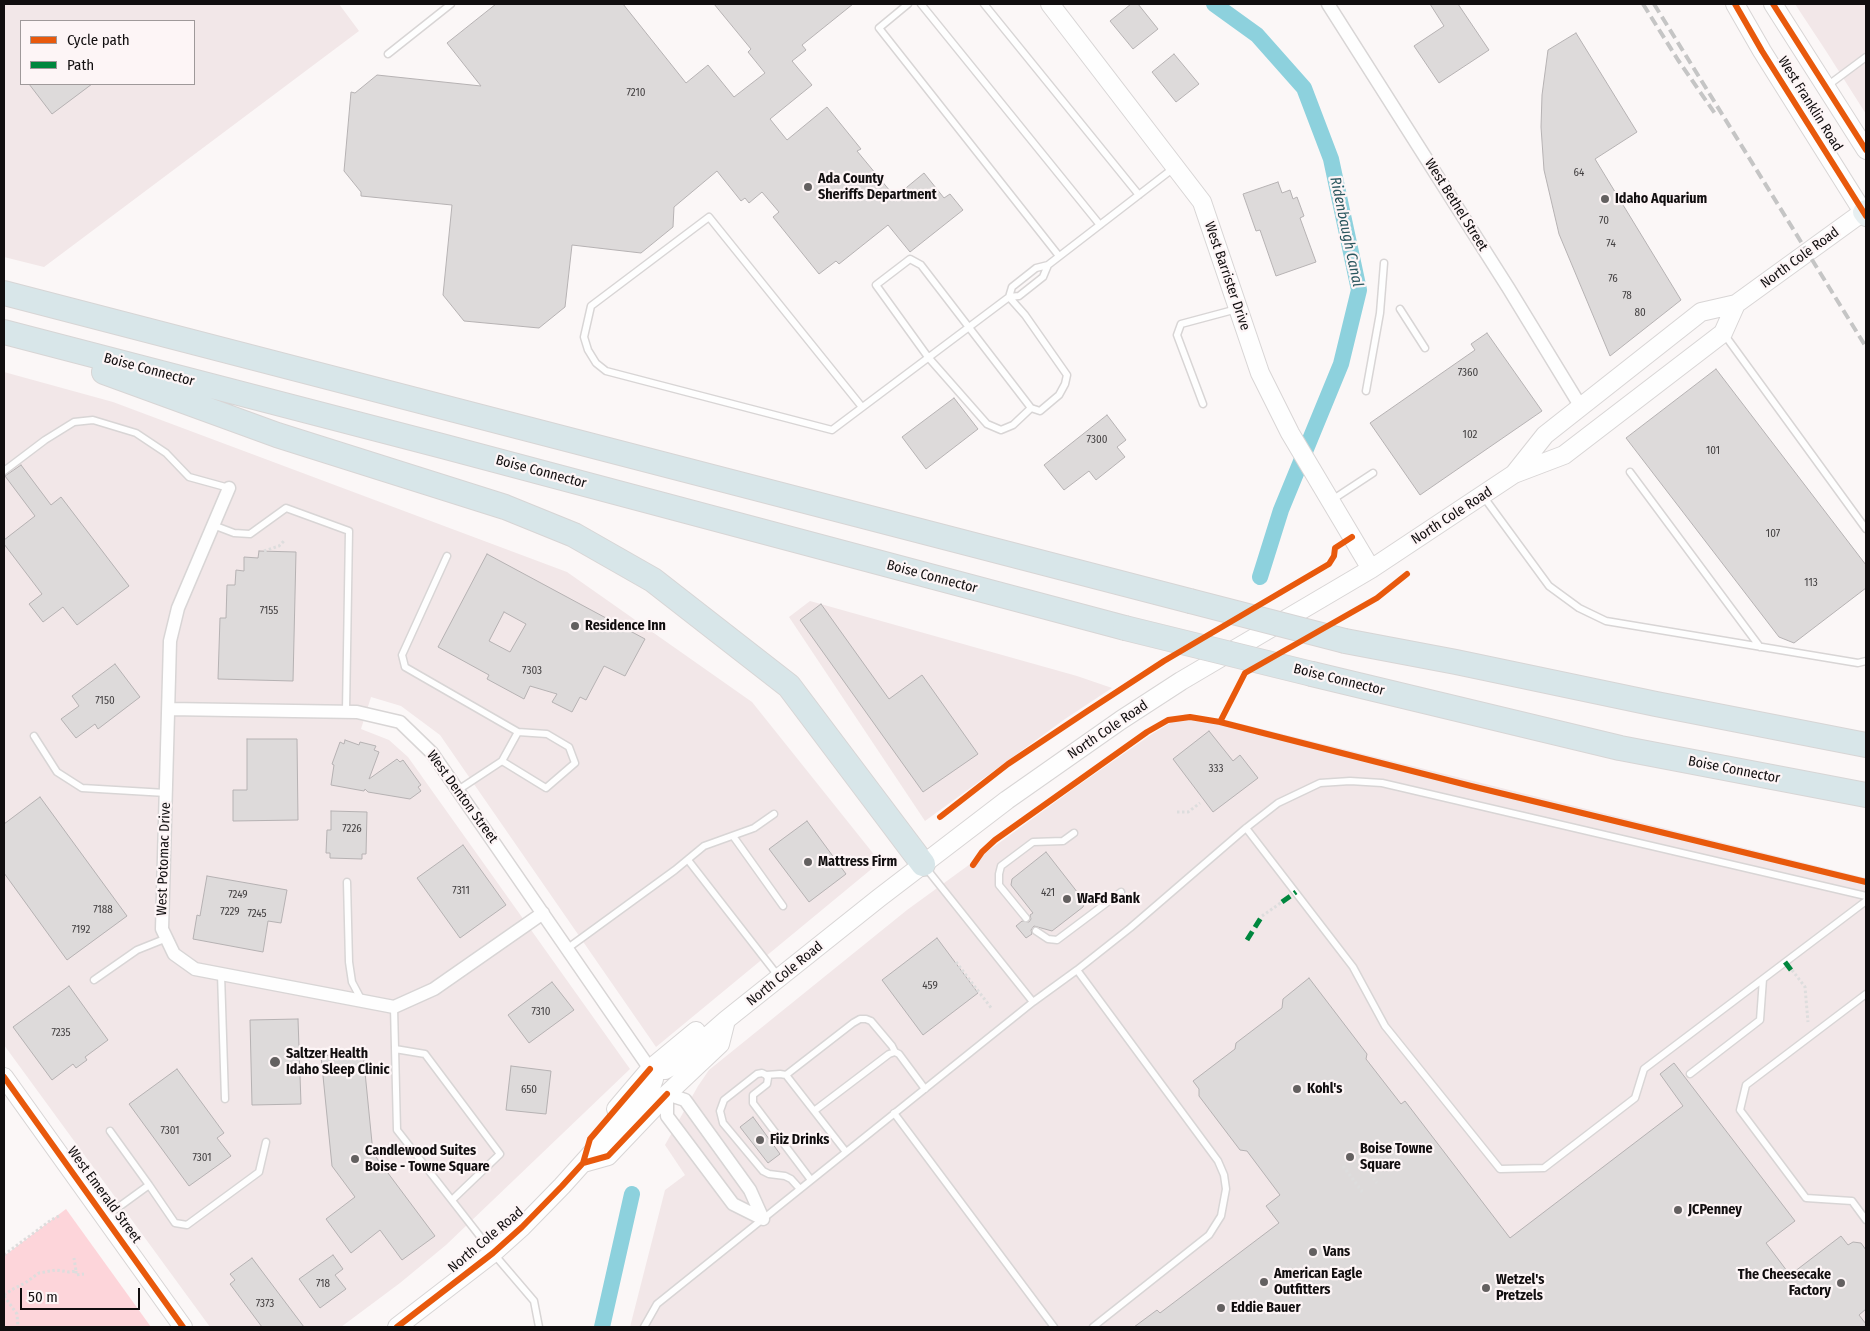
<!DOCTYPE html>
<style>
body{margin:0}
#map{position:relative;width:1870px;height:1331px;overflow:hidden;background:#fbf7f7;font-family:"Fira Sans Condensed",sans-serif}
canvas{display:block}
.frame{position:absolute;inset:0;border:5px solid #110e0f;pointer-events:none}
.legend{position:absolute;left:20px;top:20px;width:175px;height:65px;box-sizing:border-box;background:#fdf5f6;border:1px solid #9f999a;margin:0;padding:6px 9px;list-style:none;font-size:15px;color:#110e0f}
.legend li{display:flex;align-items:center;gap:10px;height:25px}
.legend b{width:25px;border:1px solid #9f999a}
.scale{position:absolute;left:20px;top:1288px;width:120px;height:22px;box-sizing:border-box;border:2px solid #110e0f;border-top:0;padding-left:6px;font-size:15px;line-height:18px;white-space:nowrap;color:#110e0f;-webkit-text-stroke:4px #fdf5f6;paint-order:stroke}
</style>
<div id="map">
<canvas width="1870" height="1331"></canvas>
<div class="frame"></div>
<ul class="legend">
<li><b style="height:6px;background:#e8590c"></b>Cycle path</li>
<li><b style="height:6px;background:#00873e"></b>Path</li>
</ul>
<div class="scale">50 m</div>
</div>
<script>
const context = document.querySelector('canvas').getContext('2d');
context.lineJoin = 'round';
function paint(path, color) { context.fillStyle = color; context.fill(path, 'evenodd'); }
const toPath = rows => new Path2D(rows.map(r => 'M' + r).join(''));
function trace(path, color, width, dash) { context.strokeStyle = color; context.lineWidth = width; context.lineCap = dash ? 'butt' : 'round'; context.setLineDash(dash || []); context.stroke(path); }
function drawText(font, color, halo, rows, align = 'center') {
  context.font = font + ' "Fira Sans Condensed",sans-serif'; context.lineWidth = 4.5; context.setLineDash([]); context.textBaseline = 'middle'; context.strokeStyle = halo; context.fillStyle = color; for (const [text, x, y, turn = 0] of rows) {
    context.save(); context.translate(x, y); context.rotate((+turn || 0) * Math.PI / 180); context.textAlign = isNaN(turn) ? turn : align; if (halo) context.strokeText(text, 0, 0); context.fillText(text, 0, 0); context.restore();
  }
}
paint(toPath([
 [4,4,339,4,359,31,44,267,4,257],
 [21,21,194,21,194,84,21,84],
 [1795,4,1866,4,1866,114,1826,51],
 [4,372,113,402,567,572,752,702,880,862,656,1047,440,735,401,706,371,697,361,729,389,740,408,757,630,1069,446,1245,400,1283,341,1327,210,1327,4,1045],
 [810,601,1077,676,1112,688,1065,719,925,821,789,617],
 [1185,714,1226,720,1866,878,1866,1327,630,1327,665,1190,685,1175,665,1145,698,1086,709,1070,907,910,1076,787,1152,734]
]), '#f2e7e8');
paint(toPath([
 [66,1209,151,1327,4,1326,4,1256]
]), '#fdd5da');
trace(toPath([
 [1214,4,1257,35,1304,88,1331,159,1359,290,1341,364,1281,510,1260,577],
 [602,1327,632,1194]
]), '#8dd1dd', 16);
const building = toPath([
 [496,4,623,4,686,83,708,65,734,97,765,73,748,52,751,49,714,4,853,4,802,45,806,50,792,61,812,85,770,119,787,140,827,107,861,149,857,151,895,197,924,173,944,198,950,194,963,210,910,252,888,225,839,264,836,261,819,274,773,217,779,212,762,192,749,203,745,198,741,201,717,171,674,207,673,227,641,253,572,245,565,307,539,328,464,321,443,295,452,205,361,196,361,192,344,171,351,92,355,93,377,75,481,86,447,43,496,4],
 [1131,4,1138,4,1158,29,1133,49,1110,21,1131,4],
 [1430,4,1458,4,1489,50,1439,83,1414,46,1444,26,1430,4],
 [1576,33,1637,132,1595,159,1681,300,1610,356,1559,234,1544,170,1541,127,1542,95,1548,50,1576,33],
 [1174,54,1199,84,1176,102,1152,72,1174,54],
 [29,84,92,84,52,114,29,84],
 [1278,182,1282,193,1290,190,1293,199,1297,197,1304,216,1300,218,1316,262,1276,276,1260,230,1256,231,1243,194,1278,182],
 [1487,333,1542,411,1420,495,1370,423,1475,350,1471,344,1487,333],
 [1716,369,1866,565,1866,588,1794,643,1779,637,1626,438,1716,369],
 [954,398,978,429,926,469,902,437,954,398],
 [1107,415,1126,440,1117,447,1125,457,1096,480,1089,471,1064,490,1044,465,1107,415],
 [21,465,51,505,61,497,129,586,77,625,63,607,43,622,29,604,42,594,4,544,4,540,35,516,5,476,21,465],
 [259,551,296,552,293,681,218,679,220,618,226,618,227,585,235,585,236,570,244,571,244,557,258,558,259,551],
 [487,554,645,639,625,676,604,666,586,700,580,697,572,712,552,702,557,694,530,686,524,699,487,679,489,675,438,647,487,554],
 [504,612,526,624,510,652,489,641,504,612],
 [821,604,889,699,922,675,978,754,923,792,800,620,821,604],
 [115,664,140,697,98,729,95,724,76,738,61,719,79,706,72,696,115,664],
 [1209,731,1233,761,1240,755,1258,778,1213,812,1173,759,1209,731],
 [247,739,297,739,298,820,233,821,233,790,247,790,247,739],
 [345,740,359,745,360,742,376,746,374,750,379,752,369,779,397,759,400,762,403,760,421,785,418,787,421,791,410,799,368,792,365,789,364,791,331,785,334,765,332,764,340,742,344,744,345,740],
 [40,797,127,916,67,960,4,873,4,824,40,797],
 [331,811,367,812,366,854,362,854,362,859,330,858,330,853,326,853,327,830,331,830,331,811],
 [807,821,846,874,809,902,769,849,807,821],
 [463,845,506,905,460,938,417,878,463,845],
 [1046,852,1085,902,1083,907,1052,931,1034,926,1031,930,1032,934,1026,938,1016,926,1022,921,1029,922,1031,919,1030,915,1033,913,1011,885,1012,879,1046,852],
 [207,876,287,890,281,923,268,921,263,952,193,939,197,915,200,916,207,876],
 [937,938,978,993,923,1035,882,980,937,938],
 [1309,978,1367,1054,1366,1059,1401,1104,1405,1101,1510,1238,1683,1106,1660,1074,1674,1063,1795,1221,1766,1243,1790,1275,1841,1236,1848,1245,1853,1242,1861,1243,1866,1250,1866,1309,1859,1315,1866,1324,1866,1327,1134,1327,1157,1310,1160,1313,1279,1223,1266,1206,1280,1195,1247,1151,1240,1150,1199,1096,1199,1089,1193,1081,1235,1049,1236,1043,1282,1008,1283,999,1309,978],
 [552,982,574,1010,529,1043,508,1015,552,982],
 [69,986,108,1040,85,1057,87,1060,76,1068,73,1064,52,1080,13,1027,69,986],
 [298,1019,301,1104,252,1105,250,1020,298,1019],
 [363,1052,373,1153,435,1236,402,1260,380,1230,351,1253,326,1219,355,1197,332,1166,321,1056,363,1052],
 [511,1066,551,1071,546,1114,506,1110,511,1066],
 [177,1069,224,1133,217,1138,231,1156,189,1186,129,1104,177,1069],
 [753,1117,780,1154,768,1163,740,1127,753,1117],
 [333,1255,343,1269,335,1275,346,1289,320,1308,299,1279,333,1255],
 [252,1258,304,1327,262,1327,230,1284,235,1280,230,1274,252,1258]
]);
paint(building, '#dddada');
trace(building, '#b6b2b3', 1);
const lane = toPath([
 [908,4,879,28,1059,256],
 [921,4,1100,225],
 [984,4,1139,195],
 [388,54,451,4],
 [1827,86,1866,57],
 [1009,297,1025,315,1067,375,1065,384,1059,395,1040,411,1031,408,921,265,910,259,876,285,928,357,987,424,1001,430,1013,425,1031,408],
 [1009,297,1019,296,1043,277,1048,265],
 [1400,309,1425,348],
 [1724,334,1866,529],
 [1366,391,1380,313,1384,263],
 [1203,404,1177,335,1181,324,1237,309],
 [862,407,709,217,591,306,584,337,588,350,596,363,606,371,832,430,1009,297,1012,287,1036,268,1048,265,1175,167],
 [4,471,45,440,74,422,93,420,136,433,166,453,189,477,229,488],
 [1630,472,1760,647],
 [1483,496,1549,586,1579,608,1606,621,1858,663,1866,661],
 [1332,500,1373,473],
 [213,525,234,533,250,534,286,508,349,531,346,711],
 [447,556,402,655,405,667,518,732,502,761,458,790],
 [34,736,57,772,82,788,166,793],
 [502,761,546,788,575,763,569,747,547,734,518,732],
 [1246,828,1353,967,1385,1026,1500,1169,1544,1168,1635,1098,1644,1069,1866,901],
 [733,836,783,906],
 [688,860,779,977],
 [926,868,1033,1002],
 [347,882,349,962,352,982,361,999],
 [1026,918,999,885,999,874,1001,866,1033,842,1063,841,1074,833],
 [1036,931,1048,939,1057,940,1121,892],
 [568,948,675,870,704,846,754,828,774,814],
 [1077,970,1218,1161,1224,1175,1226,1189,1221,1216,1209,1235,1093,1327],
 [221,974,225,1099],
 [94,980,137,950,167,938],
 [1866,994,1746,1085,1740,1110,1806,1198,1852,1201,1866,1220],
 [394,1007,397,1130,493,1253,534,1301,539,1327],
 [395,1049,425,1054,500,1154,452,1200],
 [1690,1074,1760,1020,1763,979],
 [766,1075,780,1074,786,1075,846,1152],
 [786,1075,853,1023,860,1019,866,1019,871,1021,892,1046,895,1052],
 [814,1111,889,1054,895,1052,899,1054,925,1089],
 [894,1113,1054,1327],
 [110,1131,149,1185],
 [800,1189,791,1179,785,1176,769,1174,763,1171,723,1123,720,1111,724,1100,757,1074,762,1073,766,1075,768,1078,767,1084,753,1095,753,1103,811,1180],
 [105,1217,149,1185,175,1223,187,1225,259,1172,266,1142],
 [644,1327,657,1304,1033,1002,1077,970,1130,928,1246,828,1278,803,1320,783,1350,781,1382,783,1866,896]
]);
const street = toPath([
 [1328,4,1509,289,1581,407],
 [229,488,178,608,170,641,162,929,174,954,195,969,394,1007,434,989,543,913],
 [169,709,357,712,400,722,432,753,650,1069],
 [667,1094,685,1100,750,1190,763,1219,733,1204,667,1116,667,1094]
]);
const secondary = toPath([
 [1050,4,1202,202,1260,373,1290,433,1371,569],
 [1773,4,1866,150],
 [1514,474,1545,435,1701,312,1736,304,1863,212,1762,51,1735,4],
 [650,1069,665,1070,677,1063,726,1020,879,898,1007,800,1121,720,1181,681,1371,569,1514,474,1564,455,1723,333,1736,304],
 [4,1077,183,1327],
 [616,1109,650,1069,696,1031],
 [583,1163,608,1156,667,1094,720,1044,726,1020],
 [397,1327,493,1253,522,1227,562,1186,651,1087,654,1079,650,1069]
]);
const primary = toPath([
 [1866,210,1863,212,1866,216]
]);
const highway = toPath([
 [4,293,1190,601],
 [4,332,442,446,1125,628],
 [104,372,277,435,505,507,574,535,653,580,789,686,923,864],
 [1345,641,1456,662,1656,704,1866,745],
 [1312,674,1620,748,1866,795]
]);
trace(lane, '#d8d5d5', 9);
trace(street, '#d8d5d5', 15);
trace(secondary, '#d8d5d5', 20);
trace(primary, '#d7d5d5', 22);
trace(highway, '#d7d5d5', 26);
trace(toPath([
 [264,551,279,546,285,540],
 [1177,812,1188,812,1200,803],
 [1262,916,1282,902],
 [956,962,992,1009],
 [1792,970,1805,987,1808,1022],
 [1355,1154,1377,1183],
 [1343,1166,1364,1194],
 [4,1255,51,1220,59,1216],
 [76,1271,76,1275,84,1274],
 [4,1295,13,1289,25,1283,39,1273,56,1270,69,1272,76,1271,74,1258],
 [4,1296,17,1314,18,1327]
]), '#ddd', 3, [2.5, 2.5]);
trace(lane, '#fefefe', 6);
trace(street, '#fefefe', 12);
trace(secondary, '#fefefe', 18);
trace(primary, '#e7eff1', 20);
trace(highway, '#d8e6e9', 24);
trace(toPath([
 [1643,4,1678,60,1716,115],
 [1654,4,1866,347]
]), '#c5c5c5', 4, [10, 5]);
const highwayBridge = toPath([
 [1190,601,1345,641],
 [1125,628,1312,674]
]);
trace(highwayBridge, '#d7d5d5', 26, []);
trace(highwayBridge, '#d8e6e9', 24);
trace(toPath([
 [1282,902,1296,892],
 [1247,940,1262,916],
 [1785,962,1791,970]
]), '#00873e', 5, [10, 5]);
trace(toPath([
 [1735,4,1762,51,1866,216],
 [1773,4,1866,150],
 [1220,722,1245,673,1377,598,1407,574],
 [940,817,1008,764,1086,712,1164,661,1329,564,1334,556,1335,548,1352,537],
 [973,865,982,852,995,840,1147,732,1168,720,1190,717,1220,722,1471,786,1866,882],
 [4,1077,183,1327],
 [583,1163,608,1156,667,1094],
 [397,1327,493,1253,522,1227,562,1186,583,1163,590,1139,650,1069]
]), '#e8590c', 6);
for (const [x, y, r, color] of [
 [808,187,5,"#636060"],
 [1605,199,5,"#636060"],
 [575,626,5,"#636060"],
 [808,862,5,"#636060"],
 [1067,899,5,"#636060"],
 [275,1062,6,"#636060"],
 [1297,1089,5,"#636060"],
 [760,1140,5,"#636060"],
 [1350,1157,5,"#636060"],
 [355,1159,5,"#636060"],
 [1678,1210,5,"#636060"],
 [1313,1252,5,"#636060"],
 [1264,1282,5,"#636060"],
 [1841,1283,5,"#636060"],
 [1486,1288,5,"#636060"],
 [1221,1308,5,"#636060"]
]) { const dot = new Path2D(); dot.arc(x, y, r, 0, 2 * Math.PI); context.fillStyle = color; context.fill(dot); trace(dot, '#fdf5f6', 2); }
drawText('11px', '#444142', null, [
 ["7210",636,93],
 ["64",1579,173],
 ["70",1604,221],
 ["74",1611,244],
 ["76",1613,279],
 ["78",1627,296],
 ["80",1640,313],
 ["7360",1468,373],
 ["102",1470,435],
 ["7300",1097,440],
 ["101",1713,451],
 ["107",1773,534],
 ["113",1811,583],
 ["7155",269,611],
 ["7303",532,671],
 ["7150",105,701],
 ["333",1216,769],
 ["7226",352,829],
 ["7311",461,891],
 ["421",1048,893],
 ["7249",238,895],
 ["7188",103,910],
 ["7229",230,912],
 ["7245",257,914],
 ["7192",81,930],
 ["459",930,986],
 ["7310",541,1012],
 ["7235",61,1033],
 ["650",529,1090],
 ["7301",170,1131],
 ["7301",202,1158],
 ["718",323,1284],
 ["7373",265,1304]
]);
drawText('14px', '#110e0f', '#fdf5f6', [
 ["West Franklin Road",1810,104,58],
 ["West Bethel Street",1456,205,58],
 ["North Cole Road",1800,258,-36],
 ["West Barrister Drive",1227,276,71],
 ["Boise Connector",149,370,15],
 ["Boise Connector",541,472,15],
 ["North Cole Road",1452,516,-33],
 ["Boise Connector",932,577,15],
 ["Boise Connector",1339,680,14],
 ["North Cole Road",1108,730,-34],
 ["Boise Connector",1734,770,11],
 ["West Denton Street",462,797,54],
 ["West Potomac Drive",164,859,-88],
 ["North Cole Road",785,974,-39],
 ["West Emerald Street",104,1195,54],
 ["North Cole Road",486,1240,-40]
]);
drawText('bold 14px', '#110e0f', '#fdf5f6', [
 ["Ada County",818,179],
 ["Sheriffs Department",818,195],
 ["Idaho Aquarium",1615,199],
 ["Residence Inn",585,626],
 ["Mattress Firm",818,862],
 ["WaFd Bank",1077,899],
 ["Saltzer Health",286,1054],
 ["Idaho Sleep Clinic",286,1070],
 ["Kohl's",1307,1089],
 ["Fiiz Drinks",770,1140],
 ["Boise Towne",1360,1149],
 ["Square",1360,1165],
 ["Candlewood Suites",365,1151],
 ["Boise - Towne Square",365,1167],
 ["JCPenney",1688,1210],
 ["Vans",1323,1252],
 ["American Eagle",1274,1274],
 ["Outfitters",1274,1290],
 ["The Cheesecake",1831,1275,"right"],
 ["Factory",1831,1291,"right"],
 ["Wetzel's",1496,1280],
 ["Pretzels",1496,1296],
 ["Eddie Bauer",1231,1308]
], 'left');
drawText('italic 15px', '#2a565e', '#fdf5f6', [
 ["Ridenbaugh Canal",1346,232,78]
]);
</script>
